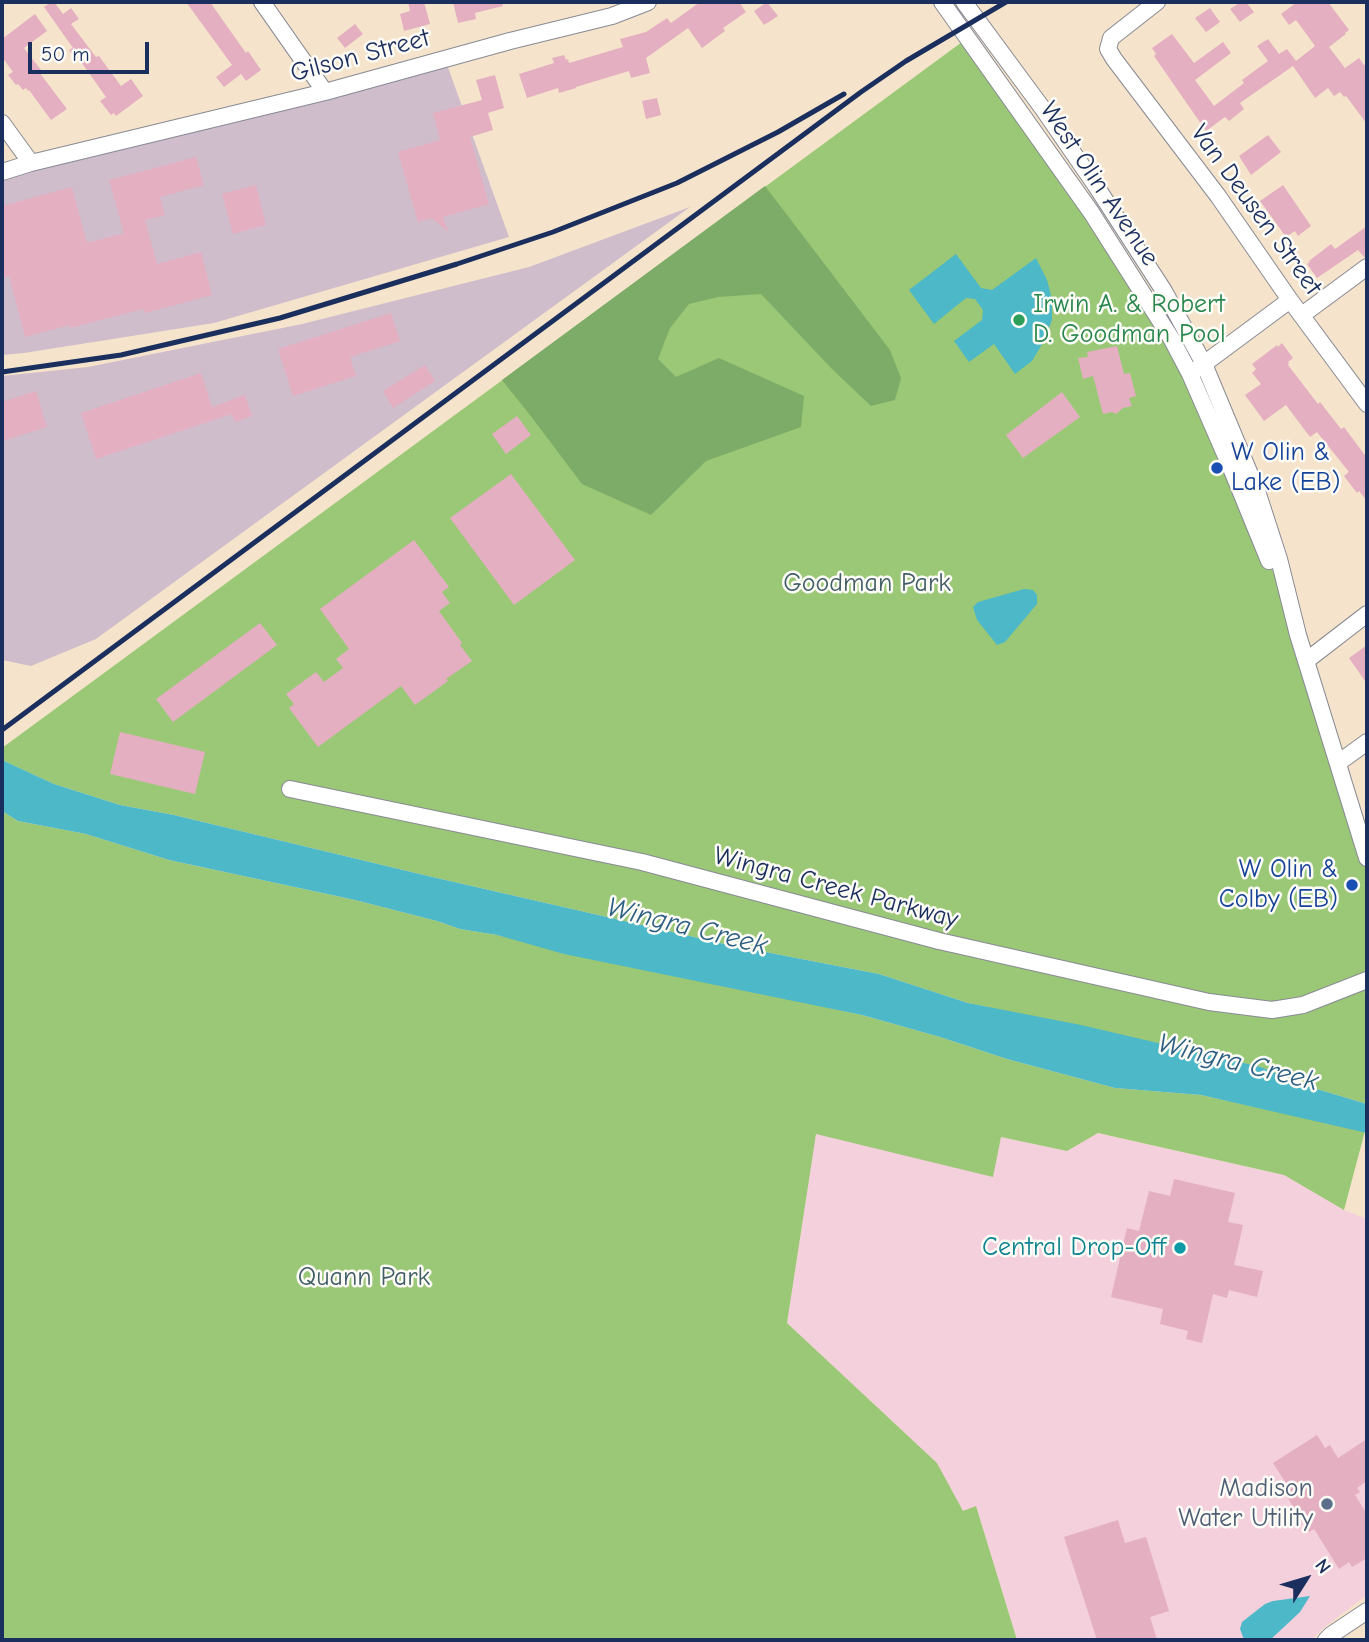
<!DOCTYPE html>
<style>
body{margin:0}
#map{position:relative;width:1369px;height:1642px;overflow:hidden;background:#f5e4cb;font-family:"Comic Neue",sans-serif}
canvas{display:block}
.frame{position:absolute;inset:0;border:4px solid #1b2f5e;pointer-events:none}
.north{position:absolute;left:1271px;top:1544px;width:70px;height:70px;-webkit-text-stroke:5px #fdfcf7;paint-order:stroke;rotate:53deg;font-size:19px;font-weight:700;line-height:28px;text-align:center;color:#1b2f5e}
.north::after{content:'';display:block;margin:auto;width:24px;height:32px;background:#1b2f5e;clip-path:polygon(50% 0,100% 100%,50% 72%,0 100%)}
.scale{position:absolute;left:28px;top:42px;width:121px;height:32px;box-sizing:border-box;border:4px solid #1b2f5e;border-top:0;padding-left:9px;font-size:21px;line-height:24px;white-space:nowrap;color:#1b2f5e;-webkit-text-stroke:5px #fdfcf7;paint-order:stroke}
</style>
<div id="map">
<canvas width="1369" height="1642"></canvas>
<div class="frame"></div>
<div class="north">N</div>
<div class="scale">50 m</div>
</div>
<script>
const context = document.querySelector('canvas').getContext('2d');
context.lineJoin = 'round';
function paint(path, color) { context.fillStyle = color; context.fill(path, 'evenodd'); }
const toPath = rows => new Path2D(rows.map(r => 'M' + r).join(''));
function trace(path, color, width, dash) { context.strokeStyle = color; context.lineWidth = width; context.lineCap = dash ? 'butt' : 'round'; context.setLineDash(dash || []); context.stroke(path); }
function drawText(font, color, halo, rows, align = 'center') {
  context.font = font + ' "Comic Neue",sans-serif'; context.lineWidth = 5; context.setLineDash([]); context.textBaseline = 'middle'; context.strokeStyle = halo; context.fillStyle = color; for (const [text, x, y, turn = 0] of rows) {
    context.save(); context.translate(x, y); context.rotate((+turn || 0) * Math.PI / 180); context.textAlign = isNaN(turn) ? turn : align; if (halo) context.strokeText(text, 0, 0); context.fillText(text, 0, 0); context.restore();
  }
}
paint(toPath([
 [816,1133,992,1176,1001,1137,1067,1151,1097,1133,1284,1175,1344,1210,1367,1219,1367,1595,1326,1626,1311,1640,1017,1640,976,1506,963,1512,937,1463,787,1323]
]), '#f4cfdc');
paint(toPath([
 [445,59,509,237,214,323,24,353,2,355,2,172],
 [690,207,96,639,31,666,2,660,2,376,88,367,302,324,529,267]
]), '#d0bdcc');
paint(toPath([
 [962,42,1171,338,1255,526,1298,635,1367,858,1367,1104,1310,1087,1261,1067,968,1003,879,974,729,945,428,876,174,815,120,805,54,784,2,760,2,748],
 [2,811,18,821,86,834,169,860,355,900,437,921,460,929,497,935,862,1015,940,1037,1007,1059,1115,1088,1201,1095,1365,1131,1344,1210,1284,1175,1098,1133,1067,1151,1001,1137,993,1177,816,1134,787,1323,937,1463,963,1511,976,1506,1017,1640,2,1640]
]), '#9bc876');
paint(toPath([
 [765,186,890,350,901,378,895,400,871,406,832,369,761,294,718,297,689,304,670,328,658,359,676,377,719,358,804,396,801,427,706,461,651,515,582,484,530,415,502,380]
]), '#7cac67');
paint(toPath([
 [956,254,981,288,992,290,1036,258,1047,280,1052,299,1052,320,1044,341,1032,361,1015,374,994,344,969,362,954,341,982,320,983,310,975,299,966,298,934,324,909,290],
 [1024,589,1033,590,1037,595,1037,604,1005,642,997,645,977,620,973,607,978,602],
 [2,760,54,784,120,805,174,815,428,876,729,945,879,974,968,1003,1081,1025,1261,1067,1310,1087,1367,1104,1367,1133,1201,1095,1115,1088,1007,1059,940,1037,862,1015,564,954,497,935,460,929,437,921,355,900,169,860,86,834,18,821,2,811],
 [1310,1596,1300,1612,1270,1640,1245,1640,1243,1637,1240,1629,1242,1622,1265,1604,1273,1601]
]), '#4cb8c8');
paint(toPath([
 [51,2,54,2,63,14,71,8,79,19,71,24,96,57,99,56,121,86,131,79,143,96,116,116,114,113,111,115,100,101,106,97,79,59,76,60,69,50,73,48,44,7],
 [186,2,210,2,246,53,248,51,261,70,246,81,241,74,224,87,216,77,232,65],
 [408,2,424,2,430,24,404,31,400,14,410,11],
 [453,2,502,2,503,6,475,13,476,19,458,23],
 [700,2,739,2,746,12,723,28,725,31,702,48,688,28,646,58,650,73,631,78,629,71,576,87,576,88,559,93,558,88,527,98,519,74,554,63,552,58,564,55,566,60,568,59,569,63,623,47,620,39,646,32,667,18,671,23],
 [767,2,778,16,764,25,754,11],
 [1241,2,1246,2,1254,12,1240,22,1230,9],
 [1297,2,1328,2,1349,30,1345,33,1346,34,1329,47,1345,68,1359,58,1364,65,1367,65,1367,124,1346,96,1344,97,1340,92,1334,96,1328,88,1315,98,1293,66,1240,103,1244,109,1229,121,1225,117,1206,131,1154,56,1156,54,1152,48,1172,34,1194,63,1223,42,1231,53,1195,80,1214,106,1244,83,1242,80,1268,61,1257,46,1268,39,1279,54,1287,49,1296,61,1315,46,1296,20,1289,25,1281,14],
 [1210,8,1220,22,1206,32,1195,18],
 [35,14,47,31,24,48,41,70,39,72,67,109,51,120,29,90,28,91,26,88,23,90,18,84,16,85,8,75,13,72,2,57,2,39],
 [355,24,363,34,345,48,337,38],
 [495,75,504,108,488,113,493,130,470,137,489,204,443,217,448,232,432,218,418,222,398,152,440,140,433,113,482,100,476,80],
 [657,98,661,115,646,119,642,101],
 [1268,135,1281,152,1251,175,1239,156],
 [196,157,204,185,160,197,165,215,145,220,157,264,201,252,212,295,145,313,143,309,70,328,69,325,25,337,9,276,2,278,2,206,72,187,87,243,124,233,109,180],
 [256,185,266,225,233,234,222,194],
 [1283,185,1311,226,1298,236,1295,231,1286,237,1260,201],
 [1367,226,1367,257,1364,257,1358,250,1317,278,1307,264,1310,262,1309,261,1331,244,1335,249],
 [391,313,400,341,350,357,356,376,293,396,278,349],
 [1282,343,1293,358,1288,362,1289,363,1288,365,1318,404,1320,402,1341,429,1344,427,1367,458,1367,501,1359,491,1357,493,1344,476,1349,472,1317,432,1310,437,1286,405,1264,421,1245,395,1261,384,1252,373,1256,369,1252,364,1277,345,1278,347],
 [1117,346,1124,374,1130,373,1136,396,1129,398,1132,406,1123,408,1116,414,1112,412,1103,414,1093,376,1083,379,1078,358,1088,357,1087,352],
 [425,365,435,381,393,408,383,391],
 [201,373,212,407,245,395,252,416,235,422,232,414,96,459,81,413],
 [36,391,47,427,2,441,2,402],
 [1062,392,1080,417,1023,458,1006,435],
 [517,416,531,435,506,454,492,434],
 [511,474,575,560,514,605,450,518],
 [414,540,449,587,442,592,450,603,439,611,462,643,460,645,472,661,446,679,448,681,415,705,401,686,318,747,289,708,294,704,286,694,316,672,324,682,343,668,336,659,349,649,320,609],
 [260,623,277,645,173,722,156,699],
 [1367,645,1367,684,1349,658],
 [120,732,205,752,195,794,110,774],
 [1174,1179,1235,1193,1228,1222,1243,1225,1234,1265,1263,1271,1257,1297,1229,1290,1227,1298,1213,1294,1202,1343,1186,1339,1188,1331,1160,1324,1163,1309,1111,1297,1127,1228,1139,1231,1149,1191,1170,1196],
 [1317,1435,1325,1448,1330,1445,1338,1458,1367,1439,1367,1481,1357,1488,1360,1492,1355,1495,1367,1514,1367,1558,1352,1567,1349,1562,1339,1569,1314,1529,1309,1532,1286,1495,1291,1491,1273,1463],
 [1118,1520,1125,1543,1146,1537,1169,1611,1150,1617,1157,1640,1097,1640,1064,1537]
]), '#e4afc1');
const minor = toPath([
 [262,2,325,92],
 [942,2,1091,212,1171,338,1190,374,1231,468,1269,561],
 [964,2,1043,109,1096,186,1164,291,1204,364,1257,491,1279,559,1298,635,1367,858],
 [1157,2,1111,38,1108,49,1114,59,1218,196,1290,300,1367,404],
 [2,123,31,163],
 [2,172,31,163,325,92,510,41,612,16,648,2],
 [1302,315,1367,267],
 [1197,369,1290,300],
 [1306,661,1367,614],
 [1338,763,1367,742],
 [290,789,642,862,939,941,1209,1002,1272,1010,1303,1005,1367,980],
 [1326,1640,1331,1635,1367,1611]
]);
trace(minor, '#888a94', 18);
trace(minor, '#fff', 16);
trace(toPath([
 [2,372,121,355,280,318,457,264,553,232,677,183,778,132,844,94],
 [2,730,861,92,906,61,1006,2]
]), '#1b2f5e', 5);
for (const [x, y, r, color] of [
 [1019,320,7,"#2e9e5b"],
 [1217,468,7,"#1a4fb4"],
 [1352,885,7,"#1a4fb4"],
 [1180,1248,7,"#0f9aa8"],
 [1327,1504,7,"#5c6f8a"]
]) { const dot = new Path2D(); dot.arc(x, y, r, 0, 2 * Math.PI); context.fillStyle = color; context.fill(dot); trace(dot, '#fdfcf7', 2.5); }
drawText('26px', '#1b2f5e', '#fdfcf7', [
 ["Gilson Street",360,56,-15],
 ["West Olin Avenue",1099,184,56],
 ["Van Deusen Street",1256,210,54],
 ["Wingra Creek Parkway",836,888,15]
]);
drawText('26px', '#27864d', '#fdfcf7', [
 ["Irwin A. & Robert",1033,305],
 ["D. Goodman Pool",1033,335]
], 'left');
drawText('26px', '#164399', '#fdfcf7', [
 ["W Olin &",1231,453],
 ["Lake (EB)",1231,483],
 ["W Olin &",1338,870,"right"],
 ["Colby (EB)",1338,900,"right"]
], 'left');
drawText('26px', '#415d65', '#fdfcf7', [
 ["Goodman Park",867,584],
 ["Quann Park",364,1278]
]);
drawText('26px', '#0d838f', '#fdfcf7', [
 ["Central Drop-Off",1166,1248]
], 'right');
drawText('26px', '#4e5e75', '#fdfcf7', [
 ["Madison",1313,1489],
 ["Water Utility",1313,1519]
], 'right');
drawText('italic 28px', '#2c5f83', '#fdfcf7', [
 ["Wingra Creek",687,927,14],
 ["Wingra Creek",1238,1063,14]
]);
</script>
